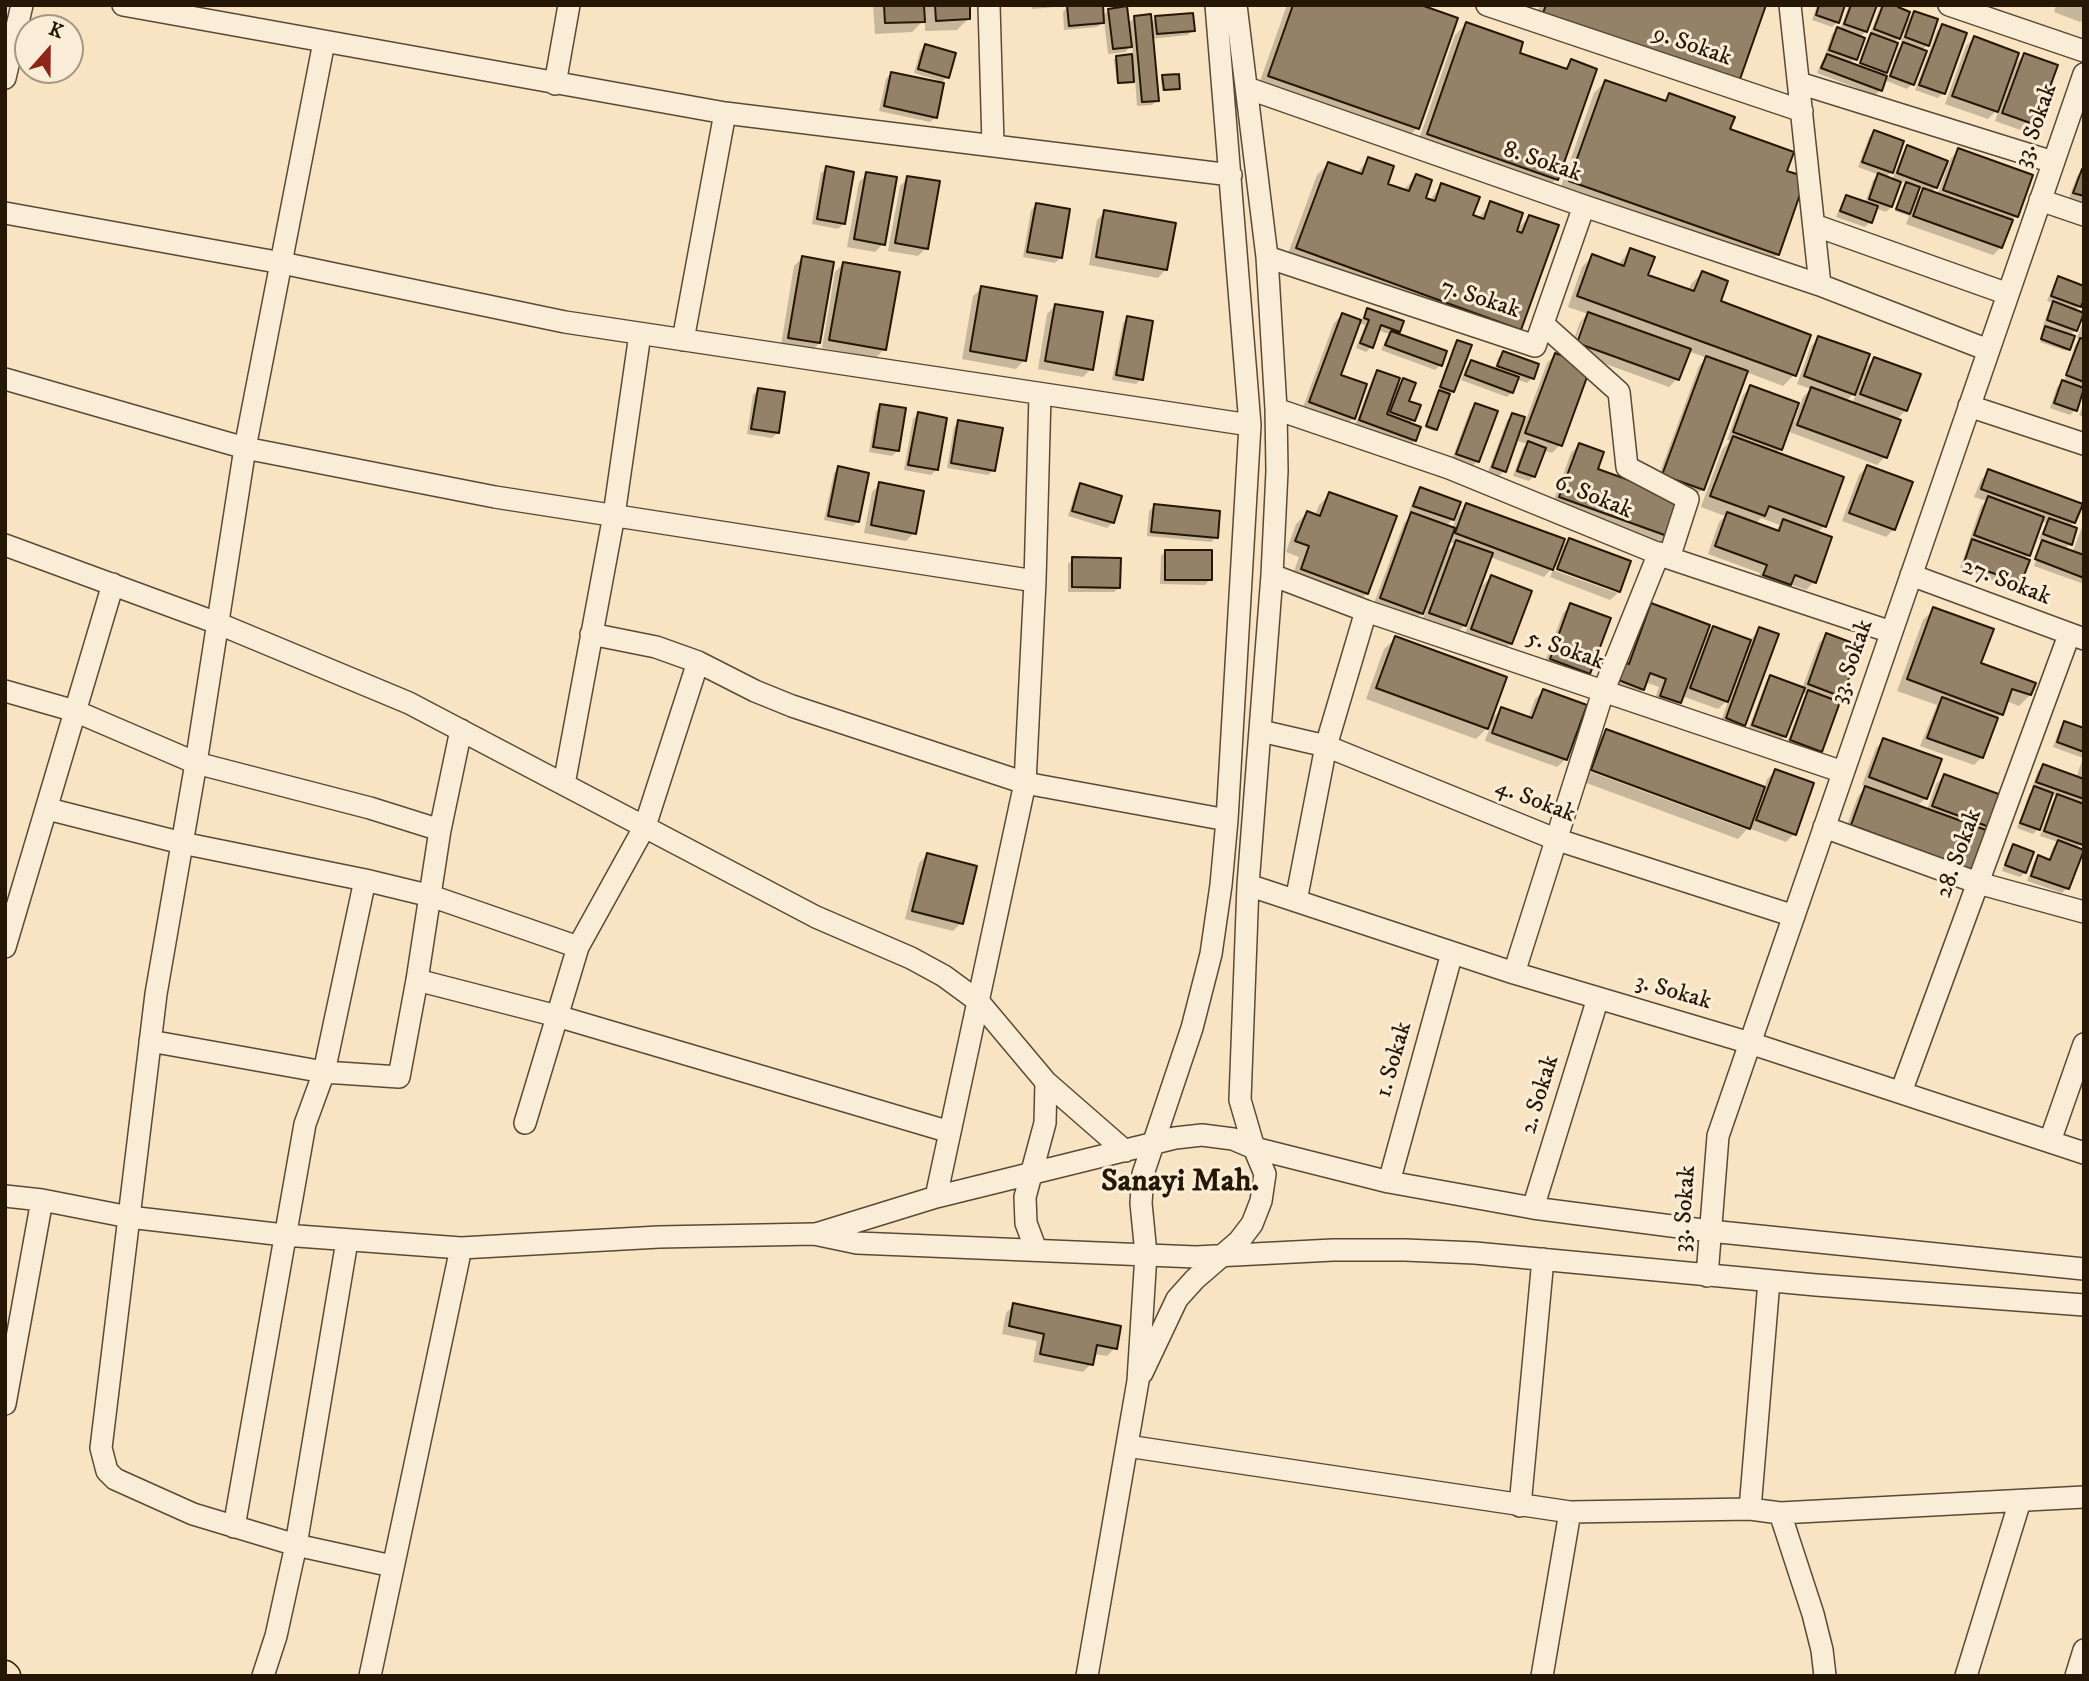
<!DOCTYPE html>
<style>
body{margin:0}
#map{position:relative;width:2089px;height:1681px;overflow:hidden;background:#f8e4c3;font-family:"IM FELL DW Pica",serif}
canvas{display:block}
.frame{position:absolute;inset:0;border:7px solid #251606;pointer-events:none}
.north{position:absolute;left:14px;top:14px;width:70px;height:70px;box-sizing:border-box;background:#faedd8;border:2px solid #a59784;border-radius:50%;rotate:21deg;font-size:19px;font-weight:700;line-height:28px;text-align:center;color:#251606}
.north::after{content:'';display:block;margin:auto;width:24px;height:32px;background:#8f2418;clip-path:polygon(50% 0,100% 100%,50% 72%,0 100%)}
</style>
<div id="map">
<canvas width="2089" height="1681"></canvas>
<div class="frame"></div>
<div class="north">K</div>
</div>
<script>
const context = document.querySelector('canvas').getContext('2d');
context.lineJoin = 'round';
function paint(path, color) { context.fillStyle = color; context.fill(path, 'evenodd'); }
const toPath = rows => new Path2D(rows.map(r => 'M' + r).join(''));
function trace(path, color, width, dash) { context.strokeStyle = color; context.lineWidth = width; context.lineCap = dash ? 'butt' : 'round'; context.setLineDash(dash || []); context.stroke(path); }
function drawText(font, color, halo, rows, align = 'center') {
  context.font = font + ' "IM FELL DW Pica",serif'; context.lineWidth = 6; context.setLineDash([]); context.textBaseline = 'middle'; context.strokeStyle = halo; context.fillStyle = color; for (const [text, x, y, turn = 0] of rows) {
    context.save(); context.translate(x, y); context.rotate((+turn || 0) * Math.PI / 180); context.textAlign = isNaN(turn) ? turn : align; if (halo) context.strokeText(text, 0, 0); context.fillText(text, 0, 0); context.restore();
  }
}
paint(toPath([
 [873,5,968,5,968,19,957,30,925,31,925,19,912,32,875,34],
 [1032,5,1122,5,1101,7,1102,17,1109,10,1127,25,1135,17,1150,24,1156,18,1193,30,1188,35,1151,39,1157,100,1152,105,1137,106,1135,79,1131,83,1117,84,1114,59,1133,56,1132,45,1125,52,1108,54,1104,20,1097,27,1064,30,1063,12,1068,6,1032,9],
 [1287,5,1415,5,1417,128,1406,139,1258,87],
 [1540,5,1764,5,1533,24],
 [1817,5,1843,5,1837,22,1832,27,1812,20],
 [1849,5,1875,5,1866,31,1859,38,1855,59,1853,59,1850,64,1857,67,1858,64,1884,73,1882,76,1888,78,1898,49,1904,43,1901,42,1905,32,1893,43,1885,70,1859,61,1867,40,1872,35,1870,34,1881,5,1897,5,1896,8,1904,23,1915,13,1927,45,1921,51,1912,84,1907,89,1884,80,1880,90,1875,95,1817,73,1822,61,1827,56,1825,55,1832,34,1837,29,1840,30],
 [2056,5,2084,5,2084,19,2080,22,2054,12],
 [1466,24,1517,54,1563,70,1571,61,1556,179,1545,190,1417,145,1455,35],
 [1942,26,1943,93,1938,98,1915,90,1937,31],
 [1974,38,2012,67,2024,55,2035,124,2026,132,1995,121,2000,107,1988,119,1945,104,1966,46],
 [925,46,947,77,940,84,936,117,930,122,879,111,886,79,891,73,936,83,937,80,914,73,920,51],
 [1163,77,1178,88,1162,91,1161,79],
 [1605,82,1663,102,1669,95,1728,130,1785,172,1778,254,1767,265,1559,192,1594,93],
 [1874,132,1902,142,1891,172,1886,178,1892,180,1903,152,1908,147,1936,187,1931,193,1937,195,1951,158,1959,150,2016,216,2010,222,2001,247,1993,255,1906,224,1909,216,1895,211,1907,183,1900,181,1891,207,1886,212,1875,208,1870,222,1865,227,1836,217,1842,202,1847,197,1865,203,1873,180,1879,175,1858,167,1869,137],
 [1918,188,1924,190,1913,201],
 [1369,159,1385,185,1403,191,1416,176,1424,199,1429,201,1442,185,1471,216,1478,219,1491,203,1515,231,1529,217,1519,329,1508,340,1286,259,1317,175,1328,164,1356,174],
 [827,168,843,224,838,229,812,224,821,173],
 [2082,171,2084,172,2084,203,2069,198,2077,176],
 [867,174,883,244,875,252,847,247,859,182],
 [908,178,926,248,918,256,888,251,900,186],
 [1036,205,1060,258,1055,263,1023,257,1031,210],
 [1105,212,1166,269,1158,278,1089,265,1097,220],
 [1630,250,1646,276,1688,291,1691,284,1702,273,1718,302,1794,375,1783,386,1746,372,1702,489,1694,498,1656,483,1699,366,1707,358,1688,351,1677,379,1669,387,1570,351,1580,322,1588,314,1568,307,1582,267,1593,256,1618,265],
 [1583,321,1587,321,1575,352,1572,350],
 [802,258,819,343,811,351,781,345,794,266],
 [843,264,884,349,876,358,822,348,835,272],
 [2059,278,2079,306,2074,311,2081,314,2075,330,2069,336,2066,351,2040,342,2047,327,2043,325,2049,309,2054,303,2047,301,2054,284],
 [982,288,1024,360,1016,369,962,359,973,296],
 [1056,305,1091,369,1083,377,1038,369,1047,314],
 [1368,310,1398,331,1395,334,1440,365,1435,370,1381,350,1389,334,1377,330,1371,347,1366,352,1356,348,1365,325,1359,323,1339,376,1353,418,1345,426,1302,410,1334,323,1342,315,1360,322],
 [1128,318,1141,379,1136,384,1112,380,1123,323],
 [2084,319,2084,388,2075,410,2070,415,2050,408,2057,387,2064,381,2075,345,2081,339,2077,338],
 [1819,338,1861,371,1874,359,1906,410,1896,420,1885,457,1877,465,1787,431,1780,449,1775,454,1824,526,1817,533,1814,582,1806,590,1790,584,1781,592,1756,583,1760,573,1708,554,1719,522,1725,516,1701,507,1722,450,1730,441,1727,440,1743,395,1751,387,1794,422,1803,397,1811,389,1797,384,1811,346],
 [1858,389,1852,404,1845,402],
 [1761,518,1780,525,1775,531,1755,524],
 [1458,342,1453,391,1447,397,1434,431,1425,428,1453,347],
 [1503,353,1532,378,1527,383,1516,379,1512,392,1507,397,1461,380,1466,367,1471,362,1494,370,1498,358],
 [1555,355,1560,445,1552,453,1543,450,1534,476,1529,481,1513,476,1523,448,1527,444,1515,440,1504,471,1499,476,1488,472,1507,420,1513,415,1526,420,1547,363],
 [1378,372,1395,388,1403,380,1413,420,1409,424,1415,440,1410,445,1355,425,1373,377],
 [758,390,777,433,772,438,747,434,753,395],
 [2084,403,2084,417,2079,415],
 [881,405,897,451,892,456,869,452,876,411],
 [1475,405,1478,461,1472,466,1452,459,1470,410],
 [918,414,936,470,931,475,904,470,913,419],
 [959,422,994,470,988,475,947,468,954,427],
 [1579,445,1596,470,1669,537,1661,545,1552,505,1571,453],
 [1867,467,1894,529,1886,537,1842,521,1859,475],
 [839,468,858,521,853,526,824,520,834,473],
 [1989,471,2074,522,2069,527,2070,544,2064,550,2072,553,2084,522,2084,584,2034,566,2042,546,2039,546,2043,541,2039,539,2046,523,2041,521,2028,555,2024,560,2020,583,2015,588,1960,568,1981,506,1986,501,1974,497,1981,480],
 [880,484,914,533,906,541,864,533,872,492],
 [1081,485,1120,497,1112,523,1107,528,1068,516,1076,490],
 [1421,489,1458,503,1452,520,1445,527,1452,529,1458,513,1467,505,1558,551,1569,540,1629,562,1619,592,1610,600,1550,577,1553,570,1617,593,1617,589,1554,566,1544,577,1490,557,1465,625,1456,633,1422,621,1427,608,1414,621,1373,606,1404,523,1414,512,1409,511,1416,494],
 [1448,541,1455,544,1443,555],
 [1330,494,1367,593,1356,604,1291,580,1299,557,1286,552,1296,524,1307,513,1315,515,1319,505],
 [1155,506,1216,537,1211,542,1147,536,1149,511],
 [1166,551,1210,579,1205,585,1160,584,1161,556],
 [1073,559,1119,587,1114,592,1068,592,1068,564],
 [1491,577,1511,643,1503,651,1464,637,1483,585],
 [1571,605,1589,673,1580,681,1543,667,1563,613],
 [1652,605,1703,639,1713,628,1750,641,1759,629,1744,725,1736,733,1719,727,1729,699,1718,709,1682,696,1680,702,1671,710,1653,704,1659,687,1645,682,1643,689,1635,697,1609,687,1644,614],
 [1934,609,1979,664,2030,695,2019,706,2006,701,2001,714,1995,720,1982,757,1974,765,1920,746,1937,705,1897,691,1923,620],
 [1827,635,1841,696,1835,702,1820,751,1815,756,1786,745,1804,698,1807,694,1801,692,1785,736,1780,741,1748,730,1766,682,1771,677,1802,689,1819,643],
 [1396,638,1490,721,1501,709,1528,719,1535,699,1543,691,1566,759,1557,767,1485,741,1491,724,1476,739,1366,699,1384,649],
 [2065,723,2084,730,2084,838,2077,849,2067,888,2062,893,2027,881,2034,862,2039,857,2048,861,2053,847,2058,842,2040,836,2053,801,2058,796,2051,794,2038,829,2033,834,2017,828,2029,794,2035,788,2032,787,2038,771,2043,766,2073,777,2079,762,2072,780,2075,781,2083,758,2053,747,2060,728],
 [1607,731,1764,789,1767,779,1776,771,1794,834,1786,842,1748,828,1738,839,1581,781,1586,770,1745,829,1745,825,1587,767,1596,742],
 [1884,740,1926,798,1917,806,1927,810,1936,784,1944,776,1990,827,1983,835,1970,869,1844,833,1858,796,1866,787,1862,785,1876,748],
 [2014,846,2025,872,2020,877,2002,871,2009,851],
 [927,855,961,923,953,931,905,919,919,863],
 [1014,1305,1115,1348,1107,1356,1093,1354,1091,1364,1083,1372,1033,1362,1037,1341,1002,1334,1006,1313]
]), '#0003');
const building = toPath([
 [884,5,924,5,925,22,885,23,884,5],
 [935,5,970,5,970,19,936,21,935,5],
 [1067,5,1103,5,1104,23,1069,26,1067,5],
 [1293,5,1421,5,1458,18,1419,129,1268,76,1293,5],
 [1546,5,1766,5,1739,82,1543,13,1546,5],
 [1819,5,1845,5,1839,23,1816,15,1819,5],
 [1851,5,1877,5,1867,32,1844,24,1851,5],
 [1883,5,1899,5,1898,7,1910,12,1900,39,1874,29,1883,5],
 [1127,6,1132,47,1113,49,1108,9,1127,6],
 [1914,11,1938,19,1929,46,1905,37,1914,11],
 [1193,13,1195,31,1157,34,1155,16,1193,13],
 [1151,14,1159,101,1142,102,1134,16,1151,14],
 [1466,22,1523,42,1520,53,1567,69,1571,59,1597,69,1558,180,1427,134,1466,22],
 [1942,24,1967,33,1945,94,1919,85,1942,24],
 [1837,27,1865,38,1857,60,1829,50,1837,27],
 [1871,33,1898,43,1887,73,1860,63,1871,33],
 [1974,36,2019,53,1998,112,1952,96,1974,36],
 [1903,42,1927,51,1914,85,1890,76,1903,42],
 [925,44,956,53,949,78,918,69,925,44],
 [2024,53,2058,65,2036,125,2002,113,2024,53],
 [1132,54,1134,82,1118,83,1116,56,1132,54],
 [1827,54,1887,76,1882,91,1821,68,1827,54],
 [891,72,944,83,937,118,884,106,891,72],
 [1179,74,1180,89,1164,90,1162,75,1179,74],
 [1605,80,1666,101,1669,93,1735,117,1730,129,1794,152,1787,171,1806,177,1779,255,1569,181,1605,80],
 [1874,130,1904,141,1893,173,1862,162,1874,130],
 [1907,145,1948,161,1937,188,1897,173,1907,145],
 [1958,148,2033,175,2018,217,1943,190,1958,148],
 [1368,157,1394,166,1388,184,1409,191,1416,174,1432,180,1426,198,1435,201,1441,183,1480,197,1473,215,1484,219,1490,201,1523,213,1517,231,1522,233,1529,215,1559,225,1521,330,1296,248,1328,162,1362,174,1368,157],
 [826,166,854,172,845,224,817,219,826,166],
 [2082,169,2084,170,2084,196,2073,193,2082,169],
 [866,172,897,177,885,245,854,239,866,172],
 [1878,173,1901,182,1892,207,1869,199,1878,173],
 [907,176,940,181,928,249,895,243,907,176],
 [1906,182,1920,187,1910,214,1896,209,1906,182],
 [1923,188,2013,220,2002,248,1913,216,1923,188],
 [1846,195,1878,206,1872,223,1840,211,1846,195],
 [1036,203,1070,209,1062,258,1027,252,1036,203],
 [1104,210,1176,223,1167,270,1096,257,1104,210],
 [1630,248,1655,257,1648,275,1694,291,1702,271,1728,281,1721,301,1811,335,1796,376,1577,296,1592,254,1624,266,1630,248],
 [802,256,834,262,820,343,788,338,802,256],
 [843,262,900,272,886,350,829,340,843,262],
 [2058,276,2084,286,2084,299,2081,307,2051,296,2058,276],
 [981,286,1037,296,1026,361,970,351,981,286],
 [2053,301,2084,313,2077,331,2047,320,2053,301],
 [1055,304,1103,312,1093,370,1045,361,1055,304],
 [1367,308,1404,321,1400,332,1381,325,1373,348,1360,343,1369,320,1364,318,1367,308],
 [1588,312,1691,349,1679,380,1577,343,1588,312],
 [1342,313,1361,320,1341,375,1367,384,1355,419,1309,402,1342,313],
 [1127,316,1153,321,1143,380,1116,375,1127,316],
 [2045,326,2075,336,2070,350,2041,339,2045,326],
 [1391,331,1447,351,1442,366,1385,345,1391,331],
 [1818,336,1870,354,1855,395,1804,376,1818,336],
 [2080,338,2084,339,2084,382,2066,375,2080,338],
 [1457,340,1472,345,1454,392,1440,387,1457,340],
 [1503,351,1539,364,1534,379,1497,366,1503,351],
 [1555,353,1591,366,1562,446,1525,433,1555,353],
 [1706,356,1748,371,1704,490,1662,475,1706,356],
 [1874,357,1921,374,1907,411,1860,394,1874,357],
 [1471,360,1519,377,1513,393,1465,375,1471,360],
 [1377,370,1400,378,1387,414,1421,427,1416,441,1359,420,1377,370],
 [1403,378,1416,383,1409,401,1421,405,1415,421,1390,412,1403,378],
 [2062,380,2084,388,2077,411,2054,403,2062,380],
 [1750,385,1799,403,1782,450,1733,432,1750,385],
 [1811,387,1901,420,1887,458,1797,425,1811,387],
 [758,388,785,392,779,433,751,429,758,388],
 [1439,390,1450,394,1437,430,1426,426,1439,390],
 [1475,403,1498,411,1479,462,1456,454,1475,403],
 [880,404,906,408,899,451,873,447,880,404],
 [918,412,947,418,938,470,908,465,918,412],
 [1512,413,1525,417,1506,472,1492,467,1512,413],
 [958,420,1003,428,995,471,951,463,958,420],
 [1733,436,1844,477,1826,527,1769,506,1765,516,1710,496,1733,436],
 [1528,441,1546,448,1535,477,1517,471,1528,441],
 [1579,443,1604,452,1598,469,1684,500,1670,537,1559,497,1579,443],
 [1867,465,1913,482,1895,530,1849,513,1867,465],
 [838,466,869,473,859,522,828,516,838,466],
 [1988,469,2083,504,2075,523,1981,489,1988,469],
 [879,482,924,491,916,534,871,525,879,482],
 [1080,483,1122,496,1114,523,1072,511,1080,483],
 [1420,487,1461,502,1454,520,1413,506,1420,487],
 [1329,492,1397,516,1368,594,1301,569,1309,546,1295,541,1307,511,1320,516,1329,492],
 [1988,496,2044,517,2030,556,1974,535,1988,496],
 [1466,503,1565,539,1553,570,1455,533,1466,503],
 [1154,504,1220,511,1218,538,1151,532,1154,504],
 [1411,512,1455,528,1423,614,1380,598,1411,512],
 [1727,512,1779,531,1783,519,1832,537,1816,583,1795,575,1791,585,1763,575,1767,565,1715,546,1727,512],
 [2049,518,2077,528,2072,545,2043,534,2049,518],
 [1569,538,1631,561,1620,592,1557,569,1569,538],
 [1972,539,2030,560,2021,583,1964,563,1972,539],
 [1456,540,1493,553,1466,626,1429,613,1456,540],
 [2042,540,2084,555,2084,578,2035,559,2042,540],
 [1165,550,1212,550,1212,580,1165,580,1165,550],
 [1072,557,1121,558,1120,588,1072,587,1072,557],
 [1491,575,1532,591,1512,644,1471,629,1491,575],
 [1570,603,1611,618,1590,674,1550,659,1570,603],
 [1651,603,1710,625,1681,703,1660,696,1666,679,1650,673,1644,690,1616,679,1622,661,1629,664,1651,603],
 [1933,607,1994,629,1981,663,2036,683,2031,695,2012,689,2003,715,1907,679,1933,607],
 [1713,626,1751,640,1728,702,1690,688,1713,626],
 [1759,627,1779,634,1745,726,1726,718,1759,627],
 [1826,633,1861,646,1842,697,1808,684,1826,633],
 [1395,636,1507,677,1488,729,1376,688,1395,636],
 [1770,675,1805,688,1786,737,1752,725,1770,675],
 [1543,689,1587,705,1567,760,1492,733,1501,707,1532,718,1543,689],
 [1808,690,1840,702,1822,752,1790,740,1808,690],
 [1942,697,1998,718,1983,758,1927,738,1942,697],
 [2064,721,2084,728,2084,752,2057,742,2064,721],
 [1606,729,1765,787,1750,829,1591,770,1606,729],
 [1883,738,1942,759,1927,799,1869,777,1883,738],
 [2043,764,2084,779,2084,799,2036,782,2043,764],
 [1775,769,1814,783,1796,835,1756,820,1775,769],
 [1944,774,2004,796,1992,828,1932,806,1944,774],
 [1865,786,1986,830,1972,870,1851,825,1865,786],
 [2034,786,2053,793,2040,830,2020,823,2034,786],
 [2057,794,2084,804,2083,845,2044,831,2057,794],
 [2058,840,2084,850,2069,889,2031,876,2038,855,2050,860,2058,840],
 [2013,844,2034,852,2026,873,2005,865,2013,844],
 [927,853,977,866,963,924,912,911,927,853],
 [1013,1303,1121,1326,1117,1349,1097,1345,1093,1365,1040,1354,1044,1334,1009,1326,1013,1303]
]);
paint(building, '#938168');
trace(building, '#251606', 2);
const minor = toPath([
 [123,5,725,113,1231,175],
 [989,5,993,144],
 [1487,5,1802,111],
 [1790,5,1820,285,1988,350],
 [1949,5,2084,51],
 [324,42,245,448,196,763,156,994,101,1448,107,1471,115,1479,193,1514,296,1545,392,1566],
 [5,78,22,5],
 [1799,83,2053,162],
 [555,84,569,5],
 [1247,88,1584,206,1820,285],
 [2040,200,2084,215],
 [5,213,282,263,565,322,1250,425],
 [1814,225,2008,294],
 [1267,257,1535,346,1584,206],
 [1543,324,1619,392,1627,467,1688,499,1669,558],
 [683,340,725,113],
 [5,379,245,448,495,497,1035,581],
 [1969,406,2084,444],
 [1276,409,1449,468,1669,558,1891,632],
 [5,545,217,623,409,703,816,917,911,958,944,976,978,1001,1046,1082,1125,1151],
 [1272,575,1366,611,1843,772],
 [1911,575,2084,639],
 [591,634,656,647,698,662,755,691,792,706,1025,783,1227,820],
 [5,691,75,711,196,763,370,808,440,830],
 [1261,731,1326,746,1555,839,1794,916],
 [564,784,614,515,640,334],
 [48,809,182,843,365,880,431,896,578,947],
 [1824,827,1978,883,2084,912],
 [1248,885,1514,973,1750,1043,2084,1153],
 [1296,901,1326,746,1366,611],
 [5,947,113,584],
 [1514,973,1603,692,1659,553],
 [417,980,557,1016,950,1132],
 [150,1041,324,1072,399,1077,417,980,440,830,461,730],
 [1901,1092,2069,635],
 [525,1123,578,947,645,826,698,662],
 [2050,1141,2084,1044],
 [1389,1182,1452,953],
 [5,1196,42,1200,129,1217,284,1235,461,1248,659,1237,814,1234,857,1243,1196,1257,1333,1250,1405,1250,1475,1253,1816,1285,2084,1305],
 [936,1197,1025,783,1035,581,1040,395],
 [1533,1208,1598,998],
 [816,1234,936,1197,1175,1138,1202,1135,1233,1139,1254,1148,1389,1182,1533,1208,1710,1231,2084,1269],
 [1036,1250,1026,1223,1025,1197,1045,1123,1046,1082],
 [1707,1276,1718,1136,2084,74],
 [1142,1373,1177,1299,1195,1279,1239,1241,1252,1224,1261,1201,1265,1174,1254,1148,1240,1100,1248,885,1272,575,1277,471,1276,409,1267,257,1236,5],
 [5,1404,42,1200],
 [1127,1446,1570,1512,1750,1509,1780,1513,2084,1497],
 [1520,1506,1543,1259],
 [1750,1509,1769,1281],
 [1780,1513,1813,1614,1822,1650,1825,1676],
 [234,1527,305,1124,324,1072,365,880],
 [263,1676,276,1636,296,1545,347,1241],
 [370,1676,461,1248],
 [1087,1676,1138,1381,1146,1254,1141,1203,1143,1174,1192,1028,1211,954,1221,885,1227,820,1250,425,1216,5],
 [1542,1676,1570,1512],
 [1966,1676,2020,1501],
 [2076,1676,2084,1650]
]);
const major = toPath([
 [5,1674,7,1676]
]);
trace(minor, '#5a4a35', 24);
trace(major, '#251606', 29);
trace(minor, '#faedd8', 21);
trace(major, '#f8e4c3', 26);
drawText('24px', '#251606', '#faedd8', [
 ["9. Sokak",1692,47,19],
 ["33. Sokak",2037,126,-71],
 ["8. Sokak",1542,163,19],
 ["7. Sokak",1480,300,18],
 ["6. Sokak",1593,498,22],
 ["27. Sokak",2006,583,21],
 ["5. Sokak",1565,651,19],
 ["33. Sokak",1853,662,-71],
 ["4. Sokak",1535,802,21],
 ["28. Sokak",1960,854,-70],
 ["3. Sokak",1673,993,16],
 ["1. Sokak",1395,1060,-74],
 ["2. Sokak",1541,1095,-73],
 ["33. Sokak",1686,1209,-86]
]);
drawText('bold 32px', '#251606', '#faedd8', [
 ["Sanayi Mah.",1180,1183]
]);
</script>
